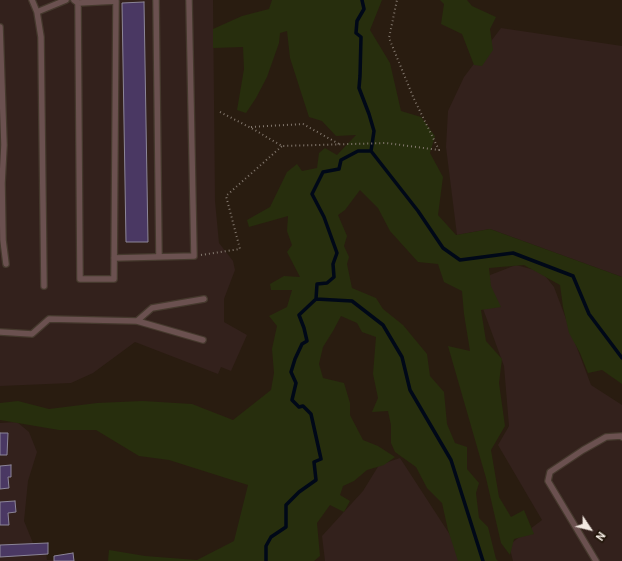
<!DOCTYPE html>
<style>
body{margin:0}
#map{position:relative;width:622px;height:561px;overflow:hidden;background:#291c10;font-family:Roboto,sans-serif}
canvas{display:block}
.north{position:absolute;left:570px;top:509px;width:40px;height:40px;-webkit-text-stroke:3px #1f1307;paint-order:stroke;rotate:125deg;font-size:11px;font-weight:700;line-height:16px;text-align:center;color:#f3eae2}
.north::after{content:'';display:block;margin:auto;width:14px;height:18px;background:#f3eae2;clip-path:polygon(50% 0,100% 100%,50% 72%,0 100%)}
</style>
<div id="map">
<canvas width="622" height="561"></canvas>
<div class="north">N</div>
</div>
<script>
const context = document.querySelector('canvas').getContext('2d');
context.lineJoin = 'round';
function paint(path, color) { context.fillStyle = color; context.fill(path, 'evenodd'); }
const toPath = rows => new Path2D(rows.map(r => 'M' + r).join(''));
function trace(path, color, width, dash) { context.strokeStyle = color; context.lineWidth = width; context.lineCap = dash ? 'butt' : 'round'; context.setLineDash(dash || []); context.stroke(path); }
paint(toPath([
 [0,0,213,0,215,201,219,243,233,261,235,270,224,299,224,322,247,335,231,371,221,367,218,374,135,342,93,373,71,383,0,386],
 [501,28,622,46,622,277,490,229,457,235,446,147,448,111,464,77],
 [516,265,542,272,554,287,591,385,622,405,622,561,513,561,509,545,542,520,498,445,509,426,504,366,482,306,485,277],
 [17,422,29,432,37,452,28,481,24,521,33,543,46,551,47,560,72,559,72,561,0,561,0,423],
 [400,458,454,541,460,561,325,561,322,536,363,491,379,465]
]), '#33211c');
paint(toPath([
 [272,0,382,0,370,30,390,63,401,111,421,117,435,136,430,153,443,177,438,215,456,235,490,229,622,277,622,384,602,370,588,373,580,353,569,333,563,307,560,285,524,265,489,268,491,286,501,307,481,310,486,341,502,359,499,383,505,426,491,450,499,497,511,517,524,510,534,534,514,539,510,555,501,543,486,478,448,346,470,351,464,314,462,291,444,282,438,264,418,262,390,231,378,208,360,190,345,210,338,215,347,236,344,246,349,257,347,264,352,288,376,298,383,309,403,325,427,354,430,376,444,392,447,424,455,443,467,447,467,469,479,483,476,493,479,518,488,527,496,559,498,561,458,561,448,530,442,503,427,488,416,467,395,452,391,443,391,425,388,411,372,412,378,398,373,374,376,337,362,332,357,323,341,316,333,331,323,347,319,364,323,378,344,383,350,403,350,415,363,440,378,446,395,457,384,465,367,470,354,481,343,486,340,495,350,501,344,512,330,505,317,523,320,556,314,561,108,561,109,550,145,556,197,560,234,541,248,485,169,460,139,456,96,430,59,430,0,420,0,403,18,401,49,409,97,403,143,401,192,404,233,420,271,390,274,373,272,349,277,326,269,316,287,307,292,290,271,290,270,284,284,276,300,277,287,252,292,245,287,231,288,216,249,227,247,220,270,207,287,172,297,164,302,171,317,168,319,153,325,148,337,155,356,135,336,136,322,121,309,117,290,58,287,31,280,33,279,43,267,77,256,98,246,113,237,110,244,69,243,47,213,48,213,29,242,16,269,9],
 [440,0,467,0,472,6,496,17,490,29,493,50,482,66,474,65,462,34,441,24,444,4]
]), '#272e0d');
trace(toPath([
 [371,151,418,211,443,248,460,260,513,253,573,276,589,314,622,358],
 [316,299,352,301,383,325,402,357,410,390,451,460,483,561],
 [266,561,266,546,271,537,286,527,286,505,299,492,316,480,314,462,321,459,311,414,303,406,299,407,292,400,296,383,291,372,295,359,302,344,307,341,304,328,299,315,316,299,317,284,327,283,334,277,333,264,337,253,324,217,312,194,323,172,339,169,341,160,358,151,371,151,374,131,369,114,359,88,360,76,361,37,356,33,357,21,364,9,362,0]
]), '#000818', 3.5);
const building = toPath([
 [144,2,148,242,126,242,122,3,144,2],
 [0,433,8,433,7,455,0,455,0,433],
 [11,465,11,477,8,477,9,488,0,489,0,466,11,465],
 [15,501,16,512,8,513,9,525,0,525,0,502,15,501],
 [48,543,48,554,0,557,0,545,48,543],
 [73,553,74,561,54,561,54,556,73,553]
]);
paint(building, '#4a3863');
trace(building, '#8c8598', 1);
const lane = toPath([
 [32,0,37,12,41,37,44,286],
 [74,0,78,3,116,1,114,279,80,279,78,3],
 [156,0,159,257],
 [37,12,66,0],
 [0,27,4,145,2,183,3,240,6,264],
 [114,258,194,256,189,0],
 [137,321,152,308,204,299],
 [0,332,32,334,49,319,137,321,203,340],
 [596,561,548,481,550,472,583,450,606,437,621,436,622,437]
]);
trace(lane, '#45392d', 8);
trace(toPath([
 [220,112,253,129,282,146,386,143,439,150,414,99,389,38,397,0],
 [251,127,303,124,339,144],
 [201,255,240,249,226,196,282,146]
]), '#83786e', 2, [1, 3]);
trace(lane, '#6b5150', 5.5);
</script>
